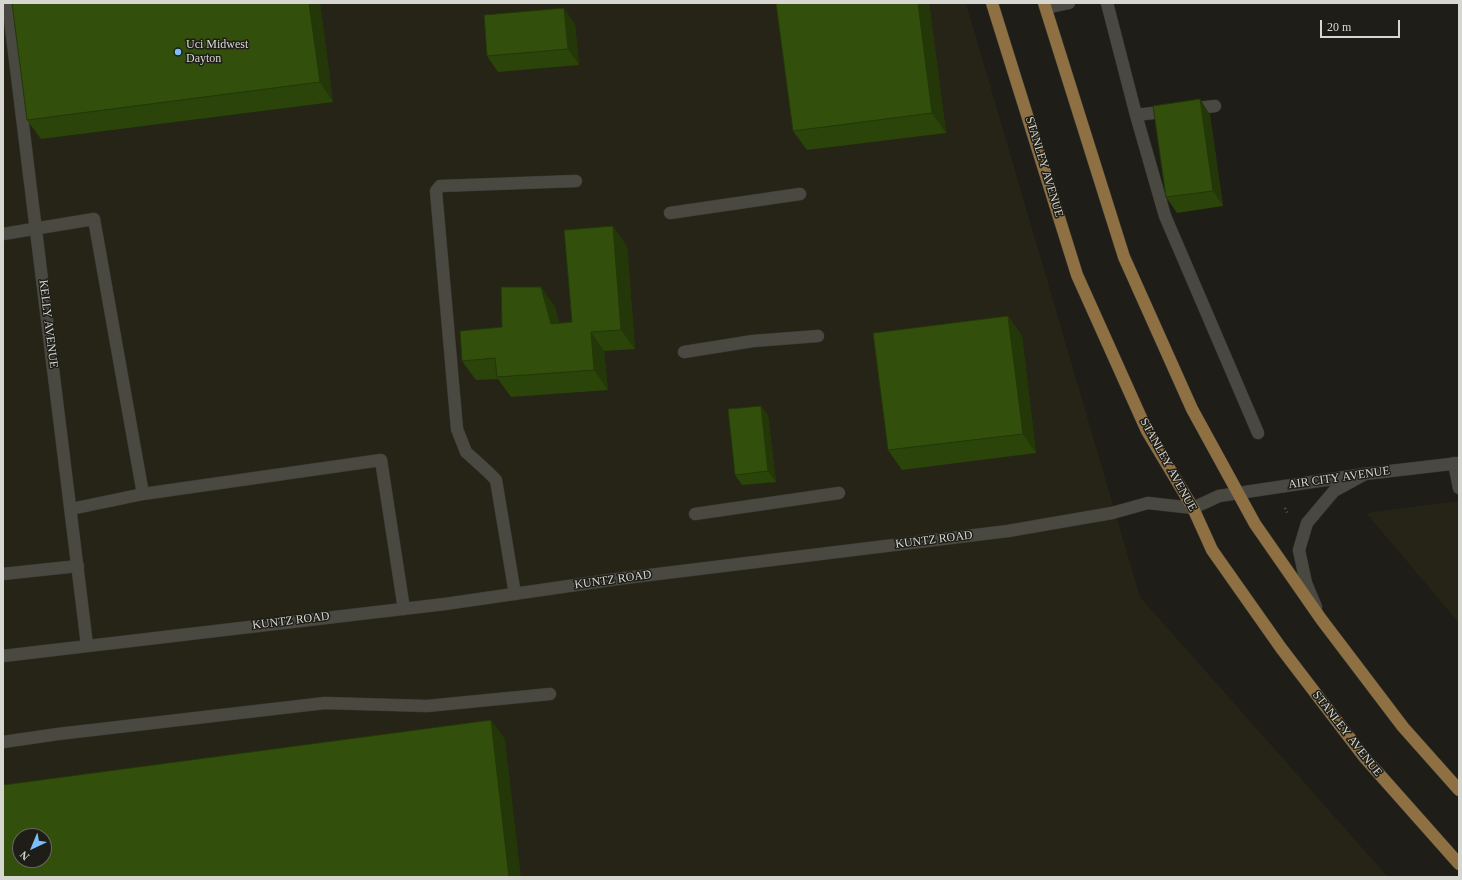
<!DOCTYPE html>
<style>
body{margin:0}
#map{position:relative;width:1462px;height:880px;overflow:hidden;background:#1e1d17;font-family:"Times New Roman",serif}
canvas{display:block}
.frame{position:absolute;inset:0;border:4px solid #d7d7d2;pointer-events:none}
.north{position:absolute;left:12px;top:828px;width:40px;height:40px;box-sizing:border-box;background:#1e1d17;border:1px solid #686762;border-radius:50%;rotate:224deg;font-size:11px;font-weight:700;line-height:16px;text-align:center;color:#d7d7d2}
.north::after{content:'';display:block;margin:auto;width:14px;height:18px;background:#7bbef9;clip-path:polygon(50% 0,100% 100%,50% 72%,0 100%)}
.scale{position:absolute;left:1320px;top:20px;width:80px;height:18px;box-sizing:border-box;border:2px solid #d7d7d2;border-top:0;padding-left:5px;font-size:12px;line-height:14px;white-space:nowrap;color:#d7d7d2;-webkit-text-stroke:3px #1e1d17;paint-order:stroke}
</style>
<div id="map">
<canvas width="1462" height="880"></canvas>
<div class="frame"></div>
<div class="north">N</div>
<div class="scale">20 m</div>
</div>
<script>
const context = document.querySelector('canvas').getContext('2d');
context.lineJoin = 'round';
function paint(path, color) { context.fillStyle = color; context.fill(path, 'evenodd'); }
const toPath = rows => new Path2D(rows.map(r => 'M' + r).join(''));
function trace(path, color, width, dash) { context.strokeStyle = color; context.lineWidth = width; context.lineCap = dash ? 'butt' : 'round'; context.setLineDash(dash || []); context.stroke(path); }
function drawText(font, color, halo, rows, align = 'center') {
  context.font = font + ' "Times New Roman",serif'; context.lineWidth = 3; context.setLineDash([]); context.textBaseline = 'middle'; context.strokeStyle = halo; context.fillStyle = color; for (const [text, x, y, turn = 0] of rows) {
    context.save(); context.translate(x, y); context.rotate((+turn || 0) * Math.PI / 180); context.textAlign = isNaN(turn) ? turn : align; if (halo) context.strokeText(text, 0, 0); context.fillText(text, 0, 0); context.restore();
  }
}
paint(toPath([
 [3,3,966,3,1140,597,1388,877,3,877],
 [20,836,44,836,44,860,20,860],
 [1459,501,1459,623,1366,513]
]), '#252417');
const lane = toPath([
 [1107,3,1136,115,1165,216,1258,433],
 [1046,8,1069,3],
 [1189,109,1215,106],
 [1136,115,1170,111],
 [670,213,800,194],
 [3,234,94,219,143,494,71,509],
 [684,352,753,341,818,336],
 [1454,463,1459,488],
 [143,494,381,460,404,609],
 [695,514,839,493],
 [3,574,78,566],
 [515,594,496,480,487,471,466,452,457,429,436,191,440,186,576,181],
 [3,742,58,734,325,703,427,706,550,694]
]);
const street = toPath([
 [8,3,87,645],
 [3,656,445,604,617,579,1008,531,1112,513,1148,503,1193,508,1219,496,1365,474,1459,463]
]);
const secondary = toPath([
 [1316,607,1306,583,1299,550,1307,523,1334,491,1365,474]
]);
const primary = toPath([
 [992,3,1077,275,1147,431,1193,508,1212,550,1281,648,1365,758,1459,864],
 [1044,3,1124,257,1192,409,1255,524,1321,619,1403,727,1459,790]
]);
trace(lane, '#3a3a35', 13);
trace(street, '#3a3a35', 13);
trace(secondary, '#3a3a35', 13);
trace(primary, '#3a3a35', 13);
trace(toPath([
 [1285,508,1288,515]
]), '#5c5c56', 2.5, [1, 3]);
trace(lane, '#494941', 12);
trace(street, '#494941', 12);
trace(secondary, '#494941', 12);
trace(primary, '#8e7043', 12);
paint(toPath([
 [12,3,320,3,333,102,41,139,27,120],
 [776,3,929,3,946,133,807,150,793,131],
 [575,24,579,65,498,72,487,56],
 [1200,99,1210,115,1223,206,1177,213,1166,197],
 [627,246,635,349,604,351,608,390,511,397,498,379,476,380,462,361,502,327,541,287,555,307,559,323,572,322],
 [1008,316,1022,336,1036,453,902,470,888,450],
 [761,406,768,416,776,482,742,485,735,475]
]), '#2b4409');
paint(toPath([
 [309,3,320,3,333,102,320,82],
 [918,3,929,3,946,133,932,113],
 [564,8,575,24,579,65,568,49],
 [1200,99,1210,115,1223,206,1213,191],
 [613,226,627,246,635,349,621,330],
 [541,287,555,307,565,343,551,324],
 [1008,316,1022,336,1036,453,1023,434],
 [591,332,604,351,608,390,594,370],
 [761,406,768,416,776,482,768,471],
 [491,720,505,739,521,877,509,877]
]), '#233708');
const building = toPath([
 [12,3,309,3,320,82,27,120,12,3],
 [776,3,918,3,932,113,793,131,776,3],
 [564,8,568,49,487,56,484,15,564,8],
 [1200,99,1213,191,1166,197,1153,106,1200,99],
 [613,226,621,330,591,332,594,370,497,377,495,358,462,361,460,331,502,327,501,287,541,287,551,324,572,322,564,230,613,226],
 [1008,316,1023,434,888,450,873,333,1008,316],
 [761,406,768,471,735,475,728,409,761,406],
 [491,720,509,877,3,877,3,785,491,720],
 [20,836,44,836,44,860,20,860,20,836]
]);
paint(building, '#324f0b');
trace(building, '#233708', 1);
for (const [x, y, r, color] of [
 [178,52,4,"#7bbef9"]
]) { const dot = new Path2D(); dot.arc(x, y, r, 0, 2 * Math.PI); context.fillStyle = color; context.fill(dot); trace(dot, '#1e1d17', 1.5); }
drawText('12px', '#d7d7d2', '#1e1d17', [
 ["Uci Midwest",186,45],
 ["Dayton",186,59]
], 'left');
drawText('12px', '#d7d7d2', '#1e1d17', [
 ["STANLEY AVENUE",1044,167,73],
 ["KELLY AVENUE",48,324,83],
 ["STANLEY AVENUE",1168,465,61],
 ["AIR CITY AVENUE",1339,478,-8],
 ["KUNTZ ROAD",934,540,-7],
 ["KUNTZ ROAD",613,580,-8],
 ["KUNTZ ROAD",291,621,-7],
 ["STANLEY AVENUE",1347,734,52]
]);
</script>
